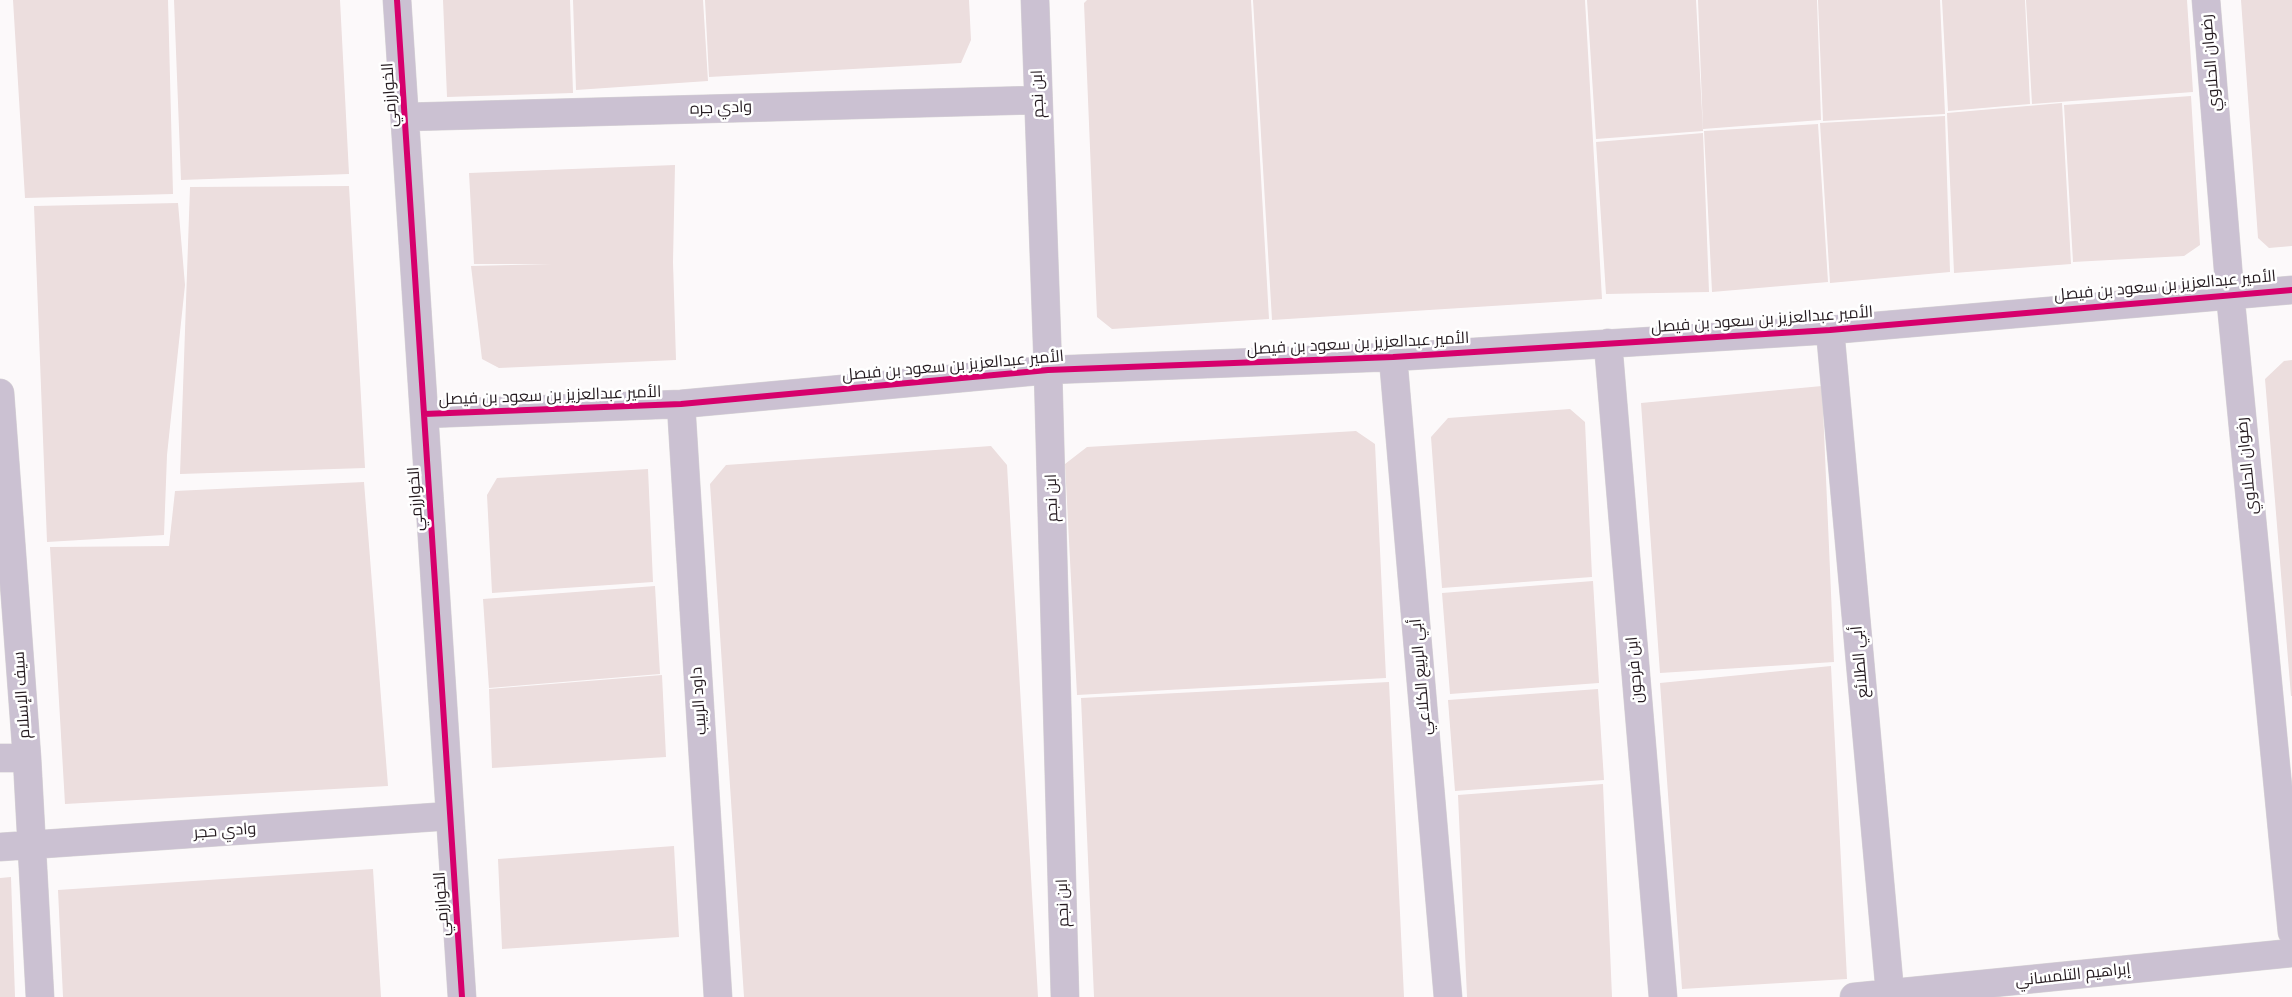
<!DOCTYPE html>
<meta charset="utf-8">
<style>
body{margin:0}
canvas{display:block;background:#fcf9fa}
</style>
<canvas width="2292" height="997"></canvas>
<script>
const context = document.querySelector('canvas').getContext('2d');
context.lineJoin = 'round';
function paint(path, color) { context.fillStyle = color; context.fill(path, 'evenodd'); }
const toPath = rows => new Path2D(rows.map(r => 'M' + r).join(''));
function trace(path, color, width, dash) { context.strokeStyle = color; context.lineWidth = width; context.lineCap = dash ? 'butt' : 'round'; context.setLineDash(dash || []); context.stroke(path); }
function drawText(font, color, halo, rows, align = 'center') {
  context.font = font + ' Lora,Cairo,serif'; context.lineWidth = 5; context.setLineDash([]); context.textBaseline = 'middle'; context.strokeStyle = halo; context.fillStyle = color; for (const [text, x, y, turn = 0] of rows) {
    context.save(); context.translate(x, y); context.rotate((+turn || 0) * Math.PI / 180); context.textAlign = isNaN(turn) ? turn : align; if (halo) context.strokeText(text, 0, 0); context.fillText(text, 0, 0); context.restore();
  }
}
paint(toPath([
 [13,0,168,0,173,194,25,198],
 [174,0,340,0,349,174,181,180],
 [443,0,570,0,573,93,447,97],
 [573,0,703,0,708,81,576,90],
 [705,0,969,0,971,40,961,63,709,77],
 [1087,0,1251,0,1269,319,1112,329,1097,317,1084,3],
 [1253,0,1585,0,1602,299,1272,320],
 [1587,0,1696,0,1703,131,1596,139],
 [1698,0,1817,0,1821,120,1703,129],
 [1818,0,1940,0,1945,114,1823,121],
 [1942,0,2025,0,2030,104,1948,111],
 [2026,0,2187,0,2193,92,2032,104],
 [2241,0,2292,0,2292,246,2269,248,2258,238],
 [2191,96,2200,245,2184,256,2073,262,2064,105],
 [2062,103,2071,264,1954,273,1947,113],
 [1945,116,1950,272,1830,283,1820,123],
 [1818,124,1828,282,1712,292,1704,131],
 [1703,133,1709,292,1606,294,1596,142],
 [675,165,673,262,676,360,499,368,482,359,471,266,552,264,474,264,469,173],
 [349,186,365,468,180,474,190,187],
 [178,203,185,285,167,455,164,535,47,542,34,206],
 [2292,360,2292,696,2291,696,2265,379,2284,361],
 [1822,386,1834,662,1660,673,1641,403],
 [1570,409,1585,422,1592,577,1442,588,1431,437,1448,418],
 [1356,431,1375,444,1386,678,1077,695,1065,464,1087,447],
 [991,446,1007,465,1038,997,744,997,710,484,726,465],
 [648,469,653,582,492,593,487,495,497,478],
 [364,482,388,786,65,804,50,547,169,546,175,491],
 [1593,581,1599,683,1450,694,1442,593],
 [655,586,660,674,489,688,483,599],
 [1831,666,1847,979,1682,989,1660,683],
 [662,675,666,757,492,768,489,689],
 [1389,682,1404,997,1094,997,1081,698],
 [1598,689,1604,780,1455,791,1448,700],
 [1603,784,1612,997,1467,997,1458,795],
 [674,846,679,937,502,949,498,859],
 [373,869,381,997,63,997,58,890],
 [11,877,15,997,0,997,0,878]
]), '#ecdede');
const minor = toPath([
 [397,0,462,997],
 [1035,0,1048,370,1065,997],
 [2206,0,2230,293,2292,932],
 [405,117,1038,100],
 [1830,330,1890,993],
 [1608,343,1663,997],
 [1393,357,1448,997],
 [0,393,27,758,40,997],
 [681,404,718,997],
 [424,414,681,404,1048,370,1393,357,1830,330,2292,290],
 [0,758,27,758],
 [0,847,450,816],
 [1854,997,2292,953]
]);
trace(minor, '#d9d6d7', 29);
trace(minor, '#cbc1d2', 28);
trace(toPath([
 [397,0,462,997],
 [424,414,681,404,1048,370,1393,357,1830,330,2292,290]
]), '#d6006c', 6);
drawText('16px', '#251b20', '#fff', [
 ["رضوان الحلاوي",2211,63,-95],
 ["ابن نجم",1038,94,-92],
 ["الخوارزمي",390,95,-94],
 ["وادي جره",721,108,-2],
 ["الأمير عبدالعزيز بن سعود بن فيصل",2165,286,-5],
 ["الأمير عبدالعزيز بن سعود بن فيصل",1762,320,-4],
 ["الأمير عبدالعزيز بن سعود بن فيصل",1358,344,-3],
 ["الأمير عبدالعزيز بن سعود بن فيصل",953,366,-5],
 ["الأمير عبدالعزيز بن سعود بن فيصل",550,396,-2],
 ["رضوان الحلاوي",2247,466,-96],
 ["ابن نجم",1052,498,-92],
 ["الخوارزمي",416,499,-94],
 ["أبي الطلائع",1860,662,-95],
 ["ابن فرحون",1635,670,-95],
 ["أبي الربيع الكلاعي",1421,677,-95],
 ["سيف الإسلام",22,695,-94],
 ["داود الربيب",699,701,-94],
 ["وادي حجر",225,831,-4],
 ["ابن نجم",1063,903,-92],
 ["الخوارزمي",442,904,-94],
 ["إبراهيم التلمساني",2073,975,-6]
]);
</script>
